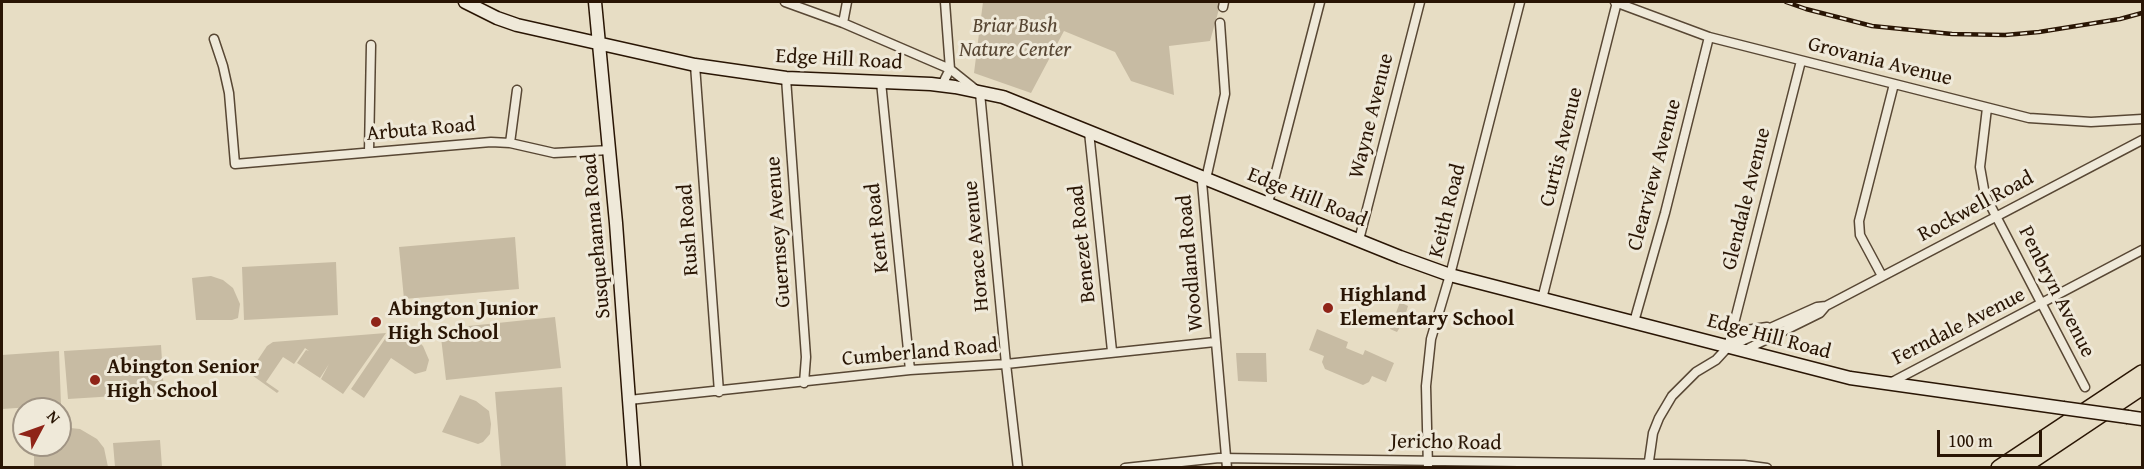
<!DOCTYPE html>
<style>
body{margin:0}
#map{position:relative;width:2144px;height:469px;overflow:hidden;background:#e7ddc4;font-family:"Gentium Book Plus",serif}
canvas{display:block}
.frame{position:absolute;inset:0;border:3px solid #291504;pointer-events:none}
.north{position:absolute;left:12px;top:397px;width:60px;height:60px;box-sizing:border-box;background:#efe9d9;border:2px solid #a09484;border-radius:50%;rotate:49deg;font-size:16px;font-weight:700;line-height:24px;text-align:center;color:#291504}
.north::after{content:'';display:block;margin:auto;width:21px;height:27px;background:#8f2418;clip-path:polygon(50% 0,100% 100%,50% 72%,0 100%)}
.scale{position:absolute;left:1937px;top:430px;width:105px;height:27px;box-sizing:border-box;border:3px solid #291504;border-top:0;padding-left:8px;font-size:18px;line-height:21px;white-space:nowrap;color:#291504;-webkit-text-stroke:4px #efe9d9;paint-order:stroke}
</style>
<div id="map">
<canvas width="2144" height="469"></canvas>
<div class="frame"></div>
<div class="north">N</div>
<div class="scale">100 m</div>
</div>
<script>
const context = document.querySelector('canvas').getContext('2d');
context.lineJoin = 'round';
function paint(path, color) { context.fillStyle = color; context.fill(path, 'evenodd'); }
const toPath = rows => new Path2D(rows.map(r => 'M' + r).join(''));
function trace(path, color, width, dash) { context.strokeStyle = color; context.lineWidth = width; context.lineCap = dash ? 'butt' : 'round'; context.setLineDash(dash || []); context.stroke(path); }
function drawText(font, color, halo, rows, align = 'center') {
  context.font = font + ' "Gentium Book Plus",serif'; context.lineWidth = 6; context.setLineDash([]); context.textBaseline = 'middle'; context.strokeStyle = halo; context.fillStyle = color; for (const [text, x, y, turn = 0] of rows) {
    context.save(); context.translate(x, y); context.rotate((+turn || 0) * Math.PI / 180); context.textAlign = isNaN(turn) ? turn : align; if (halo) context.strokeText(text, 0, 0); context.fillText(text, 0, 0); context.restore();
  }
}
paint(toPath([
 [983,2,1221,2,1210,41,1169,46,1174,95,1131,81,1115,52,1064,31,1031,93,974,73],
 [515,237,519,289,404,299,399,247],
 [336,262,338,315,244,320,242,267],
 [211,276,223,280,233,288,240,304,238,318,232,320,196,320,192,278],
 [1400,302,1408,306,1403,322,1397,332,1390,329],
 [555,317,561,368,446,380,440,329],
 [1317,329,1348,342,1346,348,1363,355,1365,350,1394,363,1386,382,1372,376,1369,382,1363,385,1325,369,1322,362,1324,356,1309,350],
 [401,332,413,336,423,346,429,360,426,371,415,374,391,358,364,398,351,389,389,333],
 [386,333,343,394,321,379,329,364,320,378,297,363,306,350,309,351,305,348,294,364,283,357,266,382,279,391,277,393,249,373,267,346,273,342],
 [161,345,164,393,68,399,64,351],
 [59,351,61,405,2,409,2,355],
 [1236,353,1266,353,1267,382,1238,381],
 [562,387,566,467,501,467,495,392],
 [460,395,476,401,489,411,491,424,490,434,483,442,478,444,442,432],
 [70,428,80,429,97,439,104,448,108,467,34,467,34,456,39,445,60,445,60,430],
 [160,440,162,467,115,467,113,443]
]), '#c7bba3');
const street = toPath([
 [785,2,843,23,950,69,980,93,1006,364,1018,468],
 [1615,2,1709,37,2029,118,2091,122,2142,119],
 [1223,7,1224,2],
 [843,23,847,2],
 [1220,23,1225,94,1206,179,1202,182,1227,468],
 [214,39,223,66,229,93,235,164,491,142,510,143,554,153,610,150],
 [695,65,719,392],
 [786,78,806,357,804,383],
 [881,82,910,370],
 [942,85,950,69,945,2],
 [1987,108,1980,167,1985,195,2085,387],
 [1089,132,1112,351],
 [510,143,517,90],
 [369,152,371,45],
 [1268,203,1320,2],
 [1359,240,1420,2],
 [1882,276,1860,235,1859,221,1894,84],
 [1542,299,1617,2],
 [1634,322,1665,213,1709,37],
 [1732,332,1767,327],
 [1728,347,1801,61],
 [1743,351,1820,313,1826,306],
 [1890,383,2142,250],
 [629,400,910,370,1006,364,1215,342],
 [1125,468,1219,458,1744,465,1767,468],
 [1428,468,1426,386,1431,339,1450,275,1520,2],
 [1648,468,1653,433,1659,418,1672,396,1696,372,1716,360,1728,347,1817,307,1826,306,2142,140]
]);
const secondary = toPath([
 [465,2,497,18,517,25,695,65,786,78,931,84,955,87,1003,97,1400,257,1450,275,1850,378,2063,408],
 [595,2,616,223,634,468],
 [2128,417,2142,419]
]);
const highway = toPath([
 [1999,468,2142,373],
 [2021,468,2142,387]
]);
trace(street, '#584734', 11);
trace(secondary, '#291504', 15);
trace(highway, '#291504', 18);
trace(street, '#efe9d9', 8);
trace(secondary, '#efe9d9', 12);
trace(highway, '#e7ddc4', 15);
const rail = toPath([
 [1786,2,1806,9,1872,26,1952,34,2005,35,2039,32,2120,19,2142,13]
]);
trace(rail, '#291504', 4.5);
trace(rail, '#efe9d9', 2, [7]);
const secondaryBridge = toPath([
 [2063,408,2128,417]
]);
trace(secondaryBridge, '#291504', 15, []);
trace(secondaryBridge, '#efe9d9', 12);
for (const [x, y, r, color] of [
 [1328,308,6,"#8f2418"],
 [376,322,6,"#8f2418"],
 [95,380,6,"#8f2418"]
]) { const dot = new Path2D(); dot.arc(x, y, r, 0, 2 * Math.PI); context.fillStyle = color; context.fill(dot); trace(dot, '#efe9d9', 2); }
drawText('italic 21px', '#584734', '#efe9d9', [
 ["Briar Bush",1015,27],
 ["Nature Center",1015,51]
]);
drawText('21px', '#291504', '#efe9d9', [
 ["Edge Hill Road",839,60,3],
 ["Grovania Avenue",1880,62,14],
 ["Wayne Avenue",1372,116,-76],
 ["Arbuta Road",421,130,-5],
 ["Curtis Avenue",1562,147,-76],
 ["Clearview Avenue",1655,175,-75],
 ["Edge Hill Road",1307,198,22],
 ["Glendale Avenue",1747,199,-76],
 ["Rockwell Road",1976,207,-28],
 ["Keith Road",1448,211,-76],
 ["Kent Road",878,228,-96],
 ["Rush Road",689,230,-94],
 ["Guernsey Avenue",779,232,-94],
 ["Susquehanna Road",597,236,-95],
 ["Benezet Road",1083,244,-96],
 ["Horace Avenue",977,246,-95],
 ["Woodland Road",1191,263,-95],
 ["Penbryn Avenue",2056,292,63],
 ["Ferndale Avenue",1959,327,-27],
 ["Edge Hill Road",1769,337,15],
 ["Cumberland Road",920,353,-5],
 ["Jericho Road",1446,443,1]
]);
drawText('bold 21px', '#291504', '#efe9d9', [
 ["Highland",1340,296],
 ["Elementary School",1340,320],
 ["Abington Junior",388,310],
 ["High School",388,334],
 ["Abington Senior",107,368],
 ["High School",107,392]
], 'left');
</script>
